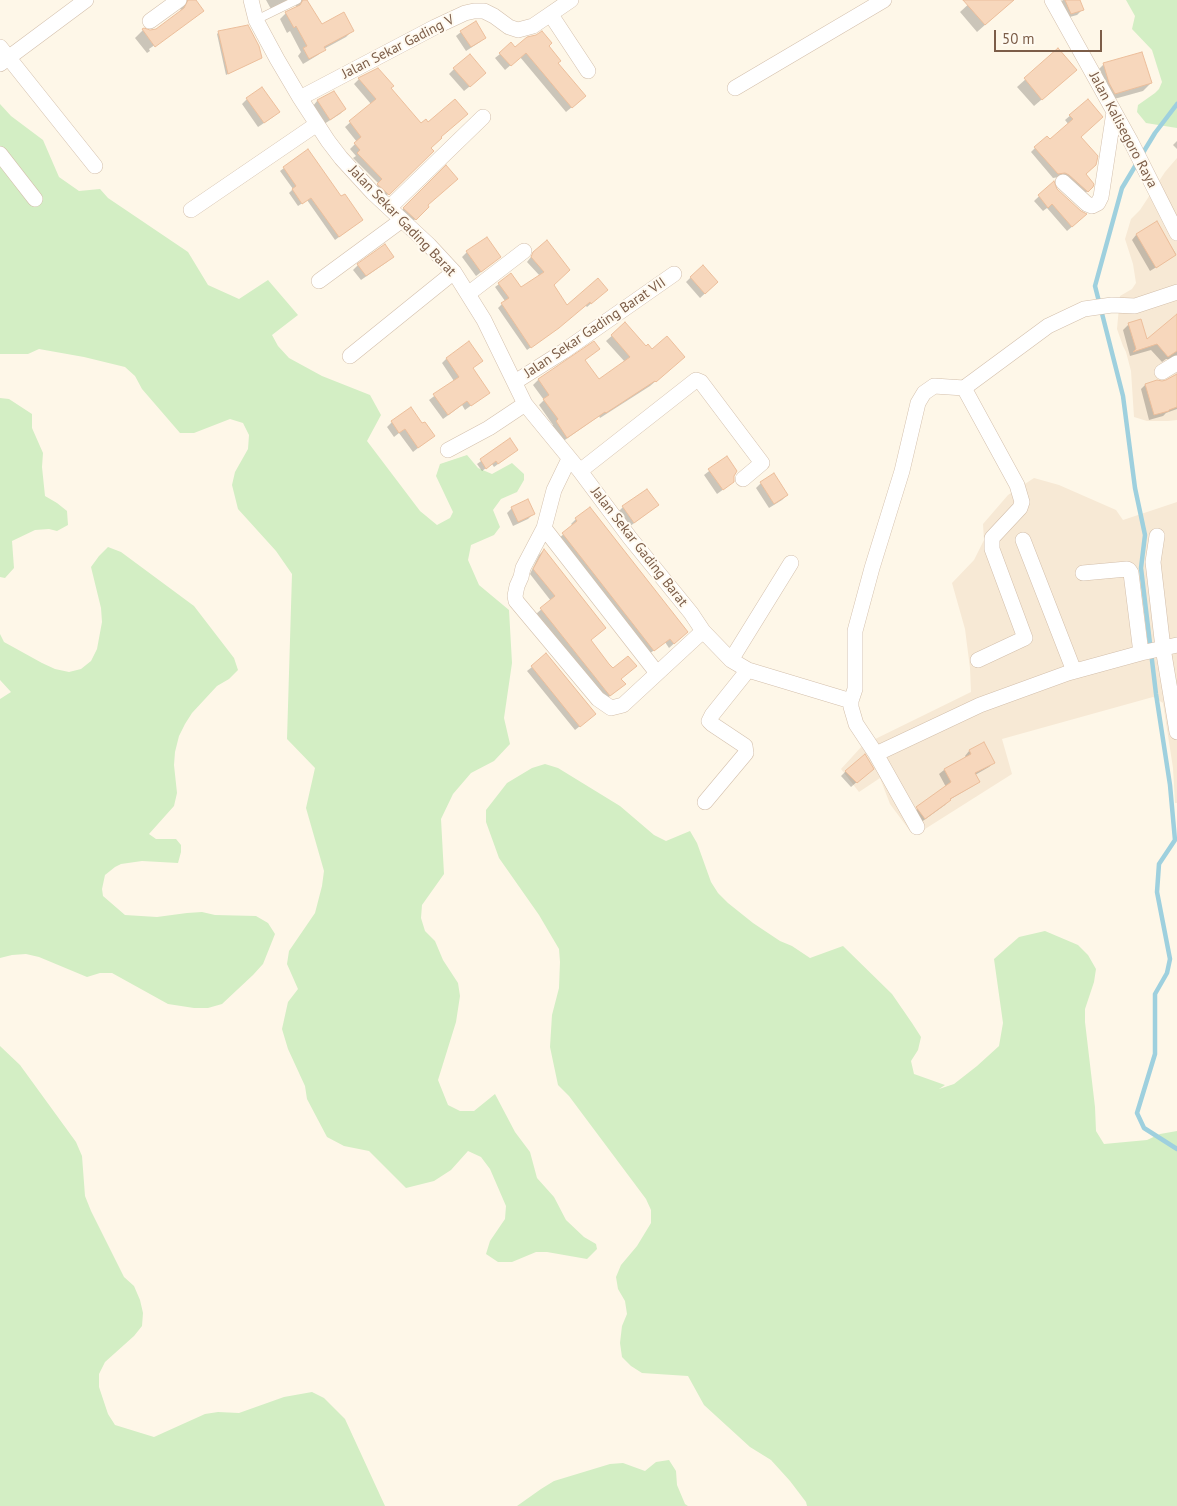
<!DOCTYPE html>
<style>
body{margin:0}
#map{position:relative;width:1177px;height:1506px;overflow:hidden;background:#fef7e8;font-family:"PT Sans",sans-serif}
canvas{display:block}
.scale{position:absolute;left:994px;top:30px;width:108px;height:22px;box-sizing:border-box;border:2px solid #7c5d48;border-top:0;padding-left:6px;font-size:15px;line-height:18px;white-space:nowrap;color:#7c5d48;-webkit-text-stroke:4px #fffaf0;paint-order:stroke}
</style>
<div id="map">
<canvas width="1177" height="1506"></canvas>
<div class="scale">50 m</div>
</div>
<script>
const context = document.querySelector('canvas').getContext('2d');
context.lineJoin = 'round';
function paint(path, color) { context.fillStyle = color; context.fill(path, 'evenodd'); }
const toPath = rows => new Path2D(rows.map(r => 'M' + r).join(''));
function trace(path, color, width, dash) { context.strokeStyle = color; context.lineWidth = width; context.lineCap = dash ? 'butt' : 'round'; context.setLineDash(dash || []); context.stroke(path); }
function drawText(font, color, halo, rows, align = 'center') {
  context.font = font + ' "PT Sans",sans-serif'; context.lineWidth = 4; context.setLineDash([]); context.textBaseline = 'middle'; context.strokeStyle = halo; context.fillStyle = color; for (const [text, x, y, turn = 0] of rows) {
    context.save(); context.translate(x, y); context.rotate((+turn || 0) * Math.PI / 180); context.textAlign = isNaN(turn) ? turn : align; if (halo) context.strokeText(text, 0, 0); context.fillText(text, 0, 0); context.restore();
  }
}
paint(toPath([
 [1177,158,1177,420,1168,421,1147,421,1134,417,1131,371,1126,352,1123,346,1117,329,1120,296,1132,289,1136,283,1133,264,1125,239,1131,219,1140,210,1165,172],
 [1034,478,1059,485,1116,510,1123,520,1177,502,1177,803,1175,803,1173,768,1163,703,1153,697,1002,739,1012,774,925,829,910,831,890,804,880,778,859,792,841,769,863,745,971,692,970,668,965,629,952,583,974,560,984,540,983,524,1008,495]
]), '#f7e9d5');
paint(toPath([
 [1126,0,1177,0,1177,128,1146,123,1137,112,1138,105,1155,93,1159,89,1162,82,1152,50,1132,29,1135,16],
 [0,104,11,116,43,140,59,177,79,191,100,189,108,198,188,252,208,285,239,299,268,280,298,315,272,335,278,346,289,358,322,376,370,395,381,415,367,441,420,511,437,525,450,518,453,512,436,476,440,464,467,455,478,468,492,474,512,463,524,474,524,480,517,492,501,499,493,510,500,527,494,535,471,545,468,560,479,585,509,610,512,663,504,718,510,744,494,761,471,773,453,794,441,819,444,874,422,905,421,918,425,931,435,941,443,960,458,983,460,996,456,1022,438,1080,448,1105,460,1111,474,1111,495,1094,515,1132,530,1152,537,1178,554,1197,566,1220,584,1237,596,1244,597,1249,587,1259,547,1252,536,1252,512,1262,498,1262,486,1254,490,1241,505,1219,506,1206,490,1169,481,1157,468,1151,451,1170,434,1181,406,1188,369,1151,344,1146,327,1137,307,1099,305,1086,288,1049,282,1029,288,1002,298,989,287,964,289,951,315,913,322,886,324,871,306,808,315,768,287,739,292,574,276,551,238,509,232,485,235,472,248,449,249,435,243,423,230,419,194,433,180,433,142,389,135,376,125,367,84,357,39,349,28,354,0,354],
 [0,398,9,399,32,414,32,428,43,453,42,467,45,496,57,503,67,511,68,525,57,531,49,529,35,530,12,541,14,568,5,578,0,577],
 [108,547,121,552,194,606,234,658,238,670,229,679,217,686,192,713,185,724,179,736,175,752,174,765,177,793,174,806,149,834,156,839,176,839,181,845,181,852,178,863,142,861,121,864,115,867,105,875,102,889,103,896,125,915,157,917,187,913,202,912,215,915,256,916,268,923,275,934,263,964,253,975,222,1004,208,1008,194,1008,168,1004,112,973,100,973,87,977,39,957,26,954,12,955,0,958,0,699,11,692,0,680,0,634,4,642,42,663,55,669,69,672,81,669,91,661,97,649,102,622,101,608,91,567,99,556],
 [545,764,558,768,620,806,654,835,666,841,690,831,697,843,711,882,718,893,728,903,753,923,780,941,792,946,810,958,843,946,892,994,912,1023,921,1037,918,1050,911,1061,914,1074,945,1085,939,1089,954,1084,977,1066,999,1046,1003,1023,994,959,1019,937,1045,931,1078,945,1088,955,1096,969,1094,982,1085,1009,1085,1022,1095,1107,1096,1131,1104,1144,1147,1140,1160,1134,1177,1131,1177,1506,807,1506,806,1502,790,1481,771,1460,750,1447,704,1405,688,1376,642,1373,631,1366,622,1357,620,1343,622,1326,627,1314,625,1301,618,1289,616,1277,621,1265,637,1246,651,1223,651,1210,646,1199,569,1096,558,1085,550,1047,552,1015,559,988,560,962,559,949,539,915,499,858,486,822,486,810,507,783,532,768],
 [0,1046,20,1065,76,1142,82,1156,85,1196,91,1211,124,1277,134,1286,140,1300,143,1313,142,1326,134,1336,105,1362,99,1374,99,1387,108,1414,115,1425,154,1437,205,1414,218,1412,239,1413,284,1397,312,1392,324,1398,345,1419,385,1506,0,1506],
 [669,1460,676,1471,677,1485,685,1504,688,1506,517,1506,541,1489,554,1481,610,1464,623,1463,645,1471,656,1462]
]), '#d3eec4');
paint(toPath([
 [186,0,194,0,200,12,195,18,195,17,149,49,150,51,147,53,135,38,144,29,150,32,156,30,181,12,180,6],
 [266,0,306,0,321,26,352,31,346,37,324,49,318,55,303,64,298,56,301,52,290,31,287,33,280,19,286,13,296,8,296,4,271,9],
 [973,0,1013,0,977,32,960,12],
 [1063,0,1079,0,1082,10,1077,15,1066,18,1060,3],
 [219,32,261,58,226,75,217,34],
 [461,32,485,37,480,42,466,51,456,36],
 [547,46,579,101,566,112,520,57,505,70,495,58,500,54,515,49],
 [1058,50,1068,77,1034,106,1017,87],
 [1104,64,1151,83,1143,91,1107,101,1096,72],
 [378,69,389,88,421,125,428,124,440,137,429,148,432,151,383,199,373,189,379,184,353,158,356,156,350,149,357,142,345,127,371,104,354,84,359,79],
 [454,69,480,78,464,91,449,74],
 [334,92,345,109,340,114,324,124,313,106,317,101],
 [247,99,273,117,258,127,242,104],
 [1087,101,1080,137,1084,175,1092,187,1082,196,1059,177,1053,178,1031,152,1035,148,1050,141,1069,125,1065,120],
 [1177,141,1177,149,1173,145],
 [446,167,426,205,428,207,410,224,399,213],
 [284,168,358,223,335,240,307,200,298,206,289,193,293,189,280,171],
 [1053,183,1056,190,1081,219,1067,231,1047,208,1043,211,1034,201],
 [1157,223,1176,254,1171,258,1150,271,1132,240,1136,235],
 [467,252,494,262,476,276,462,257],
 [534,253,567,307,602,294,587,307,585,305,554,331,527,350,498,308,505,301,495,287,499,284,521,289,540,276,527,262],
 [387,262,361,280,353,270,358,265],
 [691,277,712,287,700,298,686,282],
 [1177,316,1177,362,1171,359,1166,359,1162,362,1151,350,1130,356,1123,330,1129,324,1147,341],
 [625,324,646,348,678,362,650,386,600,418,599,416,562,442,551,427,553,425,539,405,544,400,533,385,538,380,594,343,598,349,584,360,599,381,625,362,606,341],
 [447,358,472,369,489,392,465,410,462,405,443,419,429,400,454,381,442,363],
 [1177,375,1177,409,1166,413,1163,416,1149,420,1141,389,1146,384,1167,381],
 [392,422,422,425,433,436,413,452,399,433,394,437,387,427],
 [510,440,513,453,494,467,492,464,482,471,477,464],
 [726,458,728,486,717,494,704,475],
 [761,483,787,495,782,500,769,508,756,488],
 [658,505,629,527,618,512,623,507],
 [512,508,533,514,528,519,513,526,507,513],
 [576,519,687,632,669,648,665,642,649,654,558,539,573,526,571,524],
 [543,551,589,641,620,679,620,688,605,700,536,614,551,601,530,574,539,555],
 [532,667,590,718,575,730,527,671],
 [983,743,994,762,989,767,975,775,978,782,973,786,949,800,945,805,920,823,912,813,946,787,939,774,944,770,966,758,965,756,969,751],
 [846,771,867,773,851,787,841,776]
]), '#0003');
trace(toPath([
 [1141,156,1155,133,1177,104],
 [1137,163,1122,188,1095,286,1123,396,1135,488,1145,535,1141,568,1156,694,1170,785,1175,840,1159,864,1157,892,1170,959,1167,973,1155,994,1155,1054,1137,1113,1144,1128,1177,1149]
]), '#9ed0de', 4.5);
const building = toPath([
 [188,0,196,0,204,11,155,47,142,29,144,28,150,30,156,29,184,8,188,0],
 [303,0,307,0,322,24,344,12,354,31,324,47,326,50,309,59,303,48,307,46,296,26,294,28,285,12,300,5,303,0],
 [963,0,1014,0,985,25,963,0],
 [1065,0,1080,0,1084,10,1071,14,1065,0],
 [476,21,486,38,471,47,460,31,476,21],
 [248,25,259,46,262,58,228,74,218,31,248,25],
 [542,31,552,43,549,46,561,61,558,63,586,96,572,108,526,53,511,66,499,53,511,42,515,47,527,37,536,35,542,31],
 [1058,48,1077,70,1042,100,1024,78,1058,48],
 [1142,52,1152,83,1115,94,1109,83,1103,63,1142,52],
 [470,54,486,73,470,87,453,68,470,54],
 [378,68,394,86,391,88,421,123,426,119,428,122,455,99,468,114,441,137,442,138,431,148,434,151,389,195,377,184,382,179,357,153,360,150,354,143,361,137,349,121,376,99,358,78,378,68],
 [262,87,280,112,264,123,246,98,262,87],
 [334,91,346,109,330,120,317,100,334,91],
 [1088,99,1103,117,1081,137,1098,156,1096,165,1086,174,1094,184,1093,187,1088,192,1069,175,1065,173,1058,174,1034,147,1047,136,1050,139,1073,119,1069,115,1088,99],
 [308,149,341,196,345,194,363,220,339,237,311,198,302,204,292,189,296,186,283,167,308,149],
 [446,165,458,179,428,205,429,207,416,220,403,208,446,165],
 [1054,181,1057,189,1081,211,1087,214,1072,227,1052,204,1048,208,1038,195,1054,181],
 [1157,221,1176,255,1156,268,1136,234,1157,221],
 [487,237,501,257,481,272,466,251,487,237],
 [547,240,570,270,554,285,567,305,598,278,608,290,591,304,590,302,559,328,531,348,501,303,509,298,498,283,511,273,521,287,544,272,531,257,533,252,547,240],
 [385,244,394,257,366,276,357,264,385,244],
 [703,265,718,282,705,294,690,277,703,265],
 [1177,314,1177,351,1168,357,1157,344,1133,352,1136,349,1128,323,1141,319,1147,339,1177,314],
 [625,322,646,346,648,344,652,349,667,336,685,357,656,382,655,381,606,413,605,412,567,438,556,421,558,419,543,399,549,395,538,379,594,341,600,349,585,360,599,379,630,357,611,335,625,322],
 [469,341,483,361,473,368,490,393,471,406,467,401,448,415,433,394,459,377,446,358,469,341],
 [1177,374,1177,407,1169,410,1169,411,1154,415,1145,384,1157,380,1162,381,1166,380,1177,374],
 [411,407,422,423,425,422,435,436,418,448,405,429,399,433,391,421,411,407],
 [510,438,518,450,498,464,496,461,486,469,480,459,510,438],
 [727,456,737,471,734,476,734,482,723,490,708,469,727,456],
 [774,473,788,495,774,504,760,482,774,473],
 [647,489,659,505,634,523,622,506,647,489],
 [528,499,535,514,518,522,511,507,528,499],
 [590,507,688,632,674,644,670,639,654,651,562,533,577,521,575,518,590,507],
 [544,549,606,628,591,640,609,664,613,668,628,656,637,666,621,679,626,684,610,696,540,608,555,596,533,569,544,549],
 [546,653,596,714,580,727,531,666,546,653],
 [984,742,995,763,975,773,980,782,950,799,951,800,925,819,916,807,951,782,944,769,971,754,969,750,984,742],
 [865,754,874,769,857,783,845,771,865,754]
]);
paint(building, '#f7d7bc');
trace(building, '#ecbe9b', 1);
const service = toPath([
 [256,20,297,0]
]);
const minor = toPath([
 [251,0,256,20,277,59,300,98,328,141,341,158,373,193,429,245,454,272,484,320,525,404,580,471,630,538,691,613,703,631,731,660,748,670,851,701,855,689,855,631,872,568,902,471,918,403,924,393,934,386,964,388,1048,326,1084,309,1112,305,1135,306,1177,292],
 [1052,0,1131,142,1177,233],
 [551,15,588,71],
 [150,21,179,0],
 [0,47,95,166],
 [0,64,86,0],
 [735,88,884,0],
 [300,98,435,27,465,13,474,11,484,11,494,16,509,27,518,30,533,26,571,0],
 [0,154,35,199],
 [1063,182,1087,204,1092,206,1098,203,1101,197,1114,112],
 [389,208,483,117],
 [191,210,317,124],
 [319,281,402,220],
 [468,294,524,251],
 [350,356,454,272],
 [1162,372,1177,363],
 [515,382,564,351,674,274],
 [964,388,1017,485,1022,502,1020,508,992,538,992,549,1025,638,978,660],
 [448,450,489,428,525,404],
 [569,459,554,490,544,528,523,568,521,577,517,586,515,596,516,601,598,699,611,708,623,705,703,631],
 [580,471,696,380,701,382,762,463,743,479],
 [544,528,657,673],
 [1157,536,1153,562,1163,648,1177,732],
 [1023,540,1074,671],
 [1083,573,1127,569,1129,570,1131,573,1141,653],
 [731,660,791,563],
 [851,701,851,707,856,724,876,754,980,705,1068,673,1141,653,1177,645],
 [876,754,917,827],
 [705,802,746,753,745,746,712,724,709,721,712,715,748,670]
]);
trace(service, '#d3bfab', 9);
trace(minor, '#d3bfab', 16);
trace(service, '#fff', 8);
trace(minor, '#fff', 15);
drawText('14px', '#7c5d48', '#fffaf0', [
 ["Jalan Sekar Gading V",398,47,-27],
 ["Jalan Kalisegoro Raya",1123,130,62],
 ["Jalan Sekar Gading Barat",402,221,46],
 ["Jalan Sekar Gading Barat VII",595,328,-34],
 ["Jalan Sekar Gading Barat",639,547,52]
]);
</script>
